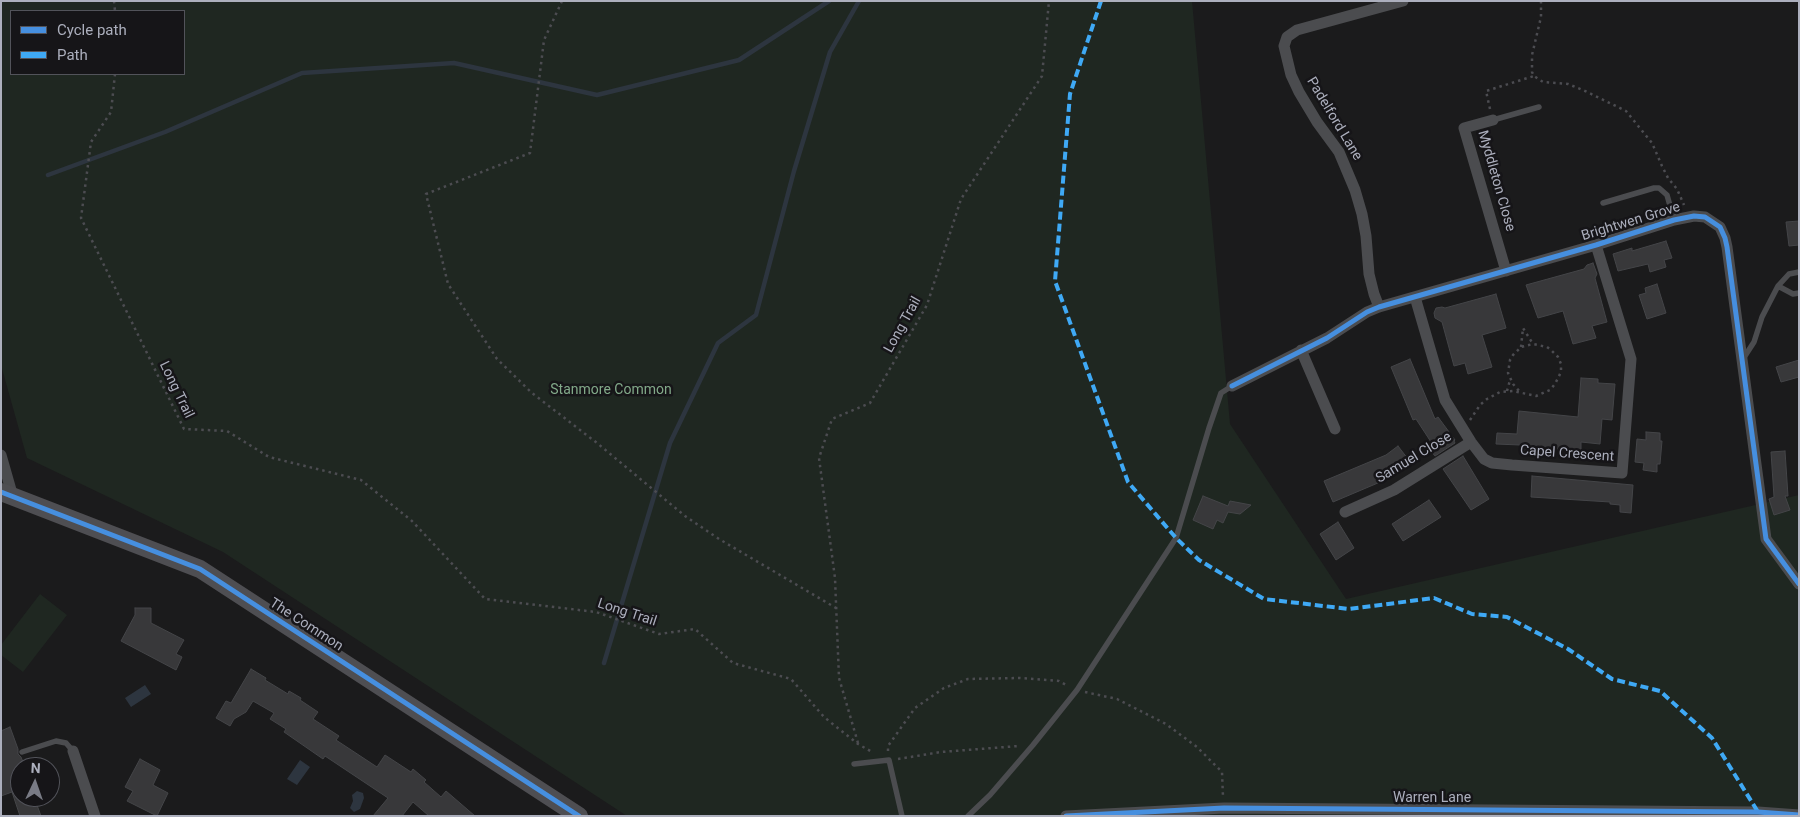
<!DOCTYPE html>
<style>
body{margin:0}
#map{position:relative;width:1800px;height:817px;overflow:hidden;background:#1b1b1c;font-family:Roboto,sans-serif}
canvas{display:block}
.frame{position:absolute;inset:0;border:2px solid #acafbd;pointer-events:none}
.legend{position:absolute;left:10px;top:10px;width:175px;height:65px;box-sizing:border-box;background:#161518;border:1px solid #52535a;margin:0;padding:6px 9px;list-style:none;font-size:15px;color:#acafbd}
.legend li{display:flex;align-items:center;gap:10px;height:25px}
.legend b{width:25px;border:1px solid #52535a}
.north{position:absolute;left:10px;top:757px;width:50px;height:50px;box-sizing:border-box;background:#161518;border:1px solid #52535a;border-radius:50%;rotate:3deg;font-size:14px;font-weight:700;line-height:20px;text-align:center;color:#acafbd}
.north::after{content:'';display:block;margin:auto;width:18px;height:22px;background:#797b85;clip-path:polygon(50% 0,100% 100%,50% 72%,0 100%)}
</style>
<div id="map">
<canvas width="1800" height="817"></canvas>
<div class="frame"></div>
<ul class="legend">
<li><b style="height:6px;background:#468fdf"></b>Cycle path</li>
<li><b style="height:6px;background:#3fa9f5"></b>Path</li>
</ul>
<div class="north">N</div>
</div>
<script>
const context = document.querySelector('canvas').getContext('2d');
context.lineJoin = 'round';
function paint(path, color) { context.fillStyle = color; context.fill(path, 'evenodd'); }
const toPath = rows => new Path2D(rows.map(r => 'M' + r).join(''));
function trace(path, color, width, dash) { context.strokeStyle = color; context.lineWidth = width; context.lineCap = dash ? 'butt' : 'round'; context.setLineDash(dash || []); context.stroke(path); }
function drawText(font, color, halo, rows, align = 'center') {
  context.font = font + ' Roboto,sans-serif'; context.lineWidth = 5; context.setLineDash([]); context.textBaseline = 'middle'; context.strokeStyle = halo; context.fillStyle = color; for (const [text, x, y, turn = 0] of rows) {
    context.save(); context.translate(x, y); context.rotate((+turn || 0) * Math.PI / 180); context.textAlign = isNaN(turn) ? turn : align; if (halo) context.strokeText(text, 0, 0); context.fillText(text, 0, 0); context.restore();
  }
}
paint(toPath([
 [1,1,1192,1,1230,424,1346,599,1799,495,1799,816,627,816,223,552,27,458,1,365],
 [11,11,184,11,184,74,11,74],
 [40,594,67,615,23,672,1,655,1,645]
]), '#1f2721');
paint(toPath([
 [145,685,151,694,131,707,125,698],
 [300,760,310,767,297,785,287,779],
 [357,791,363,793,364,798,360,809,354,812,350,808,353,801,352,795]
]), '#2d353f');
trace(toPath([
 [48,175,165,132,302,73,454,63,597,95,739,60,829,1],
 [604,663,670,443,718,343,756,315,794,171,830,52,859,1]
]), '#2d353f', 4.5);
const building = toPath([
 [1799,221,1799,245,1789,246,1786,222,1799,221],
 [1666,241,1672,258,1664,260,1666,267,1650,272,1648,264,1618,271,1613,254,1632,248,1632,251,1666,241],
 [1593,263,1597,274,1595,278,1607,322,1592,326,1596,338,1573,344,1563,311,1538,318,1526,285,1584,269,1587,265,1593,263],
 [1657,284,1666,313,1647,319,1639,295,1646,293,1645,288,1657,284],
 [1496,294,1506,328,1482,335,1492,367,1468,374,1465,363,1454,366,1442,322,1435,318,1434,313,1436,308,1442,307,1445,308,1496,294],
 [1410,359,1435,419,1438,417,1455,440,1454,441,1455,443,1435,456,1426,445,1431,442,1416,419,1413,420,1391,367,1410,359],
 [1799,360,1799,377,1781,382,1776,367,1799,360],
 [1581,378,1598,379,1598,383,1615,384,1612,420,1602,419,1600,444,1581,442,1581,451,1536,447,1535,451,1520,450,1520,445,1496,444,1497,433,1517,434,1519,411,1578,417,1581,378],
 [1646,432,1660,433,1660,441,1662,441,1660,464,1657,464,1657,472,1643,470,1644,463,1635,462,1637,439,1646,440,1646,432],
 [1398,446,1411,463,1392,477,1333,502,1324,481,1386,455,1398,446],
 [1785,451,1788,496,1785,496,1790,510,1774,515,1769,499,1774,497,1771,452,1785,451],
 [1463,456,1489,499,1471,510,1443,469,1463,456],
 [1532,476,1633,485,1631,513,1620,512,1620,505,1610,504,1610,502,1531,497,1532,476],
 [1203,496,1228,506,1230,501,1251,505,1240,514,1228,512,1223,523,1217,520,1213,529,1193,520,1203,496],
 [1429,500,1441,517,1403,541,1392,524,1429,500],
 [1338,522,1354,548,1336,560,1320,534,1338,522],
 [135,608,151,608,151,623,184,640,176,654,182,657,176,670,121,641,135,615,135,608],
 [251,669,266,678,265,680,288,694,289,691,301,698,300,700,318,712,313,719,339,736,336,740,377,767,385,755,411,772,413,769,426,780,424,782,441,797,446,791,475,816,429,816,413,802,402,816,373,816,388,798,325,756,323,759,284,732,286,729,270,719,274,713,253,701,246,712,234,719,230,726,216,718,226,701,231,703,251,669],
 [10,727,18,749,18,754,21,757,25,767,20,767,20,797,34,797,41,816,20,816,12,792,1,796,1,731,10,727],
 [140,759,160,770,153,785,168,793,157,816,127,801,133,791,125,787,140,759]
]);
paint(building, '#38383a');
trace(building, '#444548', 1);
trace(toPath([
 [114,1,115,11],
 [562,1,544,40,530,153,426,194,448,284,497,359,532,393,597,443,685,516,719,539,836,608],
 [1541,1,1541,17,1532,55,1532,72,1534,76,1543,82,1568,84,1585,91,1626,111,1652,143,1662,166,1668,178,1677,189,1684,205],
 [115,74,111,112,91,142,81,218,184,429,227,431,269,457,361,480,412,521,485,599,596,612,659,634,695,629,733,663,791,679,824,717,858,744,872,752],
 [1490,109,1486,91,1534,76],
 [1521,347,1523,328,1533,344],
 [1507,391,1510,380],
 [1470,420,1480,405,1487,399,1500,392,1513,391,1536,396,1550,390,1555,384,1561,372,1561,364,1558,357,1551,350,1547,347,1533,344,1521,347,1513,355,1510,360,1508,373,1513,384,1520,392],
 [1085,692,1117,699,1166,724,1197,747,1222,772,1223,797],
 [858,743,839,678,835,578,819,458,832,419,870,403,927,305,961,199,1042,76,1049,1],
 [888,751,888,746,915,708,944,688,968,679,1020,678,1059,681,1068,686],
 [898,759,941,752,1019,746]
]), '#4c4c51', 2.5, [2.5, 4]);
trace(toPath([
 [1493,120,1539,107],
 [1603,203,1654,188,1659,188,1667,195,1674,220],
 [1778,286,1793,294,1799,293],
 [1743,359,1754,342,1762,317,1778,286,1789,274,1799,272],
 [22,752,56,741,66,743,73,751],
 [854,764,889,760,902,816],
 [968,816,990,795,1033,745,1077,690,1176,538,1209,428,1221,393,1232,386]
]), '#4b4c4f', 5.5);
trace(toPath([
 [1493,120,1464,128,1506,271],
 [1415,297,1445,400,1471,442,1484,459,1492,463,1512,465,1622,473,1631,359,1596,245],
 [1379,307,1374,294,1369,274,1366,236,1362,214,1355,190,1339,152,1317,122,1299,92,1291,75,1284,46,1287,37,1297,30,1403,1],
 [1301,350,1335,429],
 [1232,386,1327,338,1367,312,1379,307,1596,245,1674,220,1694,216,1705,217,1720,227,1725,238,1727,247,1766,539,1799,584],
 [1,455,13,497],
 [1345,512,1394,490,1471,442],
 [73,751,95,816],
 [1066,816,1224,808,1758,812,1799,815]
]), '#4b4c4f', 11);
trace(toPath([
 [1,492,200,569,579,816]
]), '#4e4e52', 18);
trace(toPath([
 [1101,1,1070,94,1055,281,1128,482,1176,538,1199,560,1264,599,1349,609,1434,598,1472,614,1507,617,1568,649,1612,679,1660,691,1712,738,1758,812]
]), '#3fa9f5', 4, [8, 4]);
trace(toPath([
 [1232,386,1327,338,1367,312,1379,307,1596,245,1674,220,1694,216,1705,217,1720,227,1725,238,1727,247,1766,539,1799,584],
 [1,492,200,569,579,816],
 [1066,816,1224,808,1758,812,1799,815]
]), '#468fdf', 5);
drawText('14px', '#acafbd', '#161518', [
 ["Padelford Lane",1334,119,59],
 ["Myddleton Close",1496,181,74],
 ["Brightwen Grove",1631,222,-17],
 ["Long Trail",903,325,-61],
 ["Long Trail",176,390,64],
 ["Capel Crescent",1567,454,4],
 ["Samuel Close",1414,458,-31],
 ["Long Trail",627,613,18],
 ["The Common",306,625,33],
 ["Warren Lane",1432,798]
]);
drawText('14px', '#82a989', '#161518', [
 ["Stanmore Common",611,390]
]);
</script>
